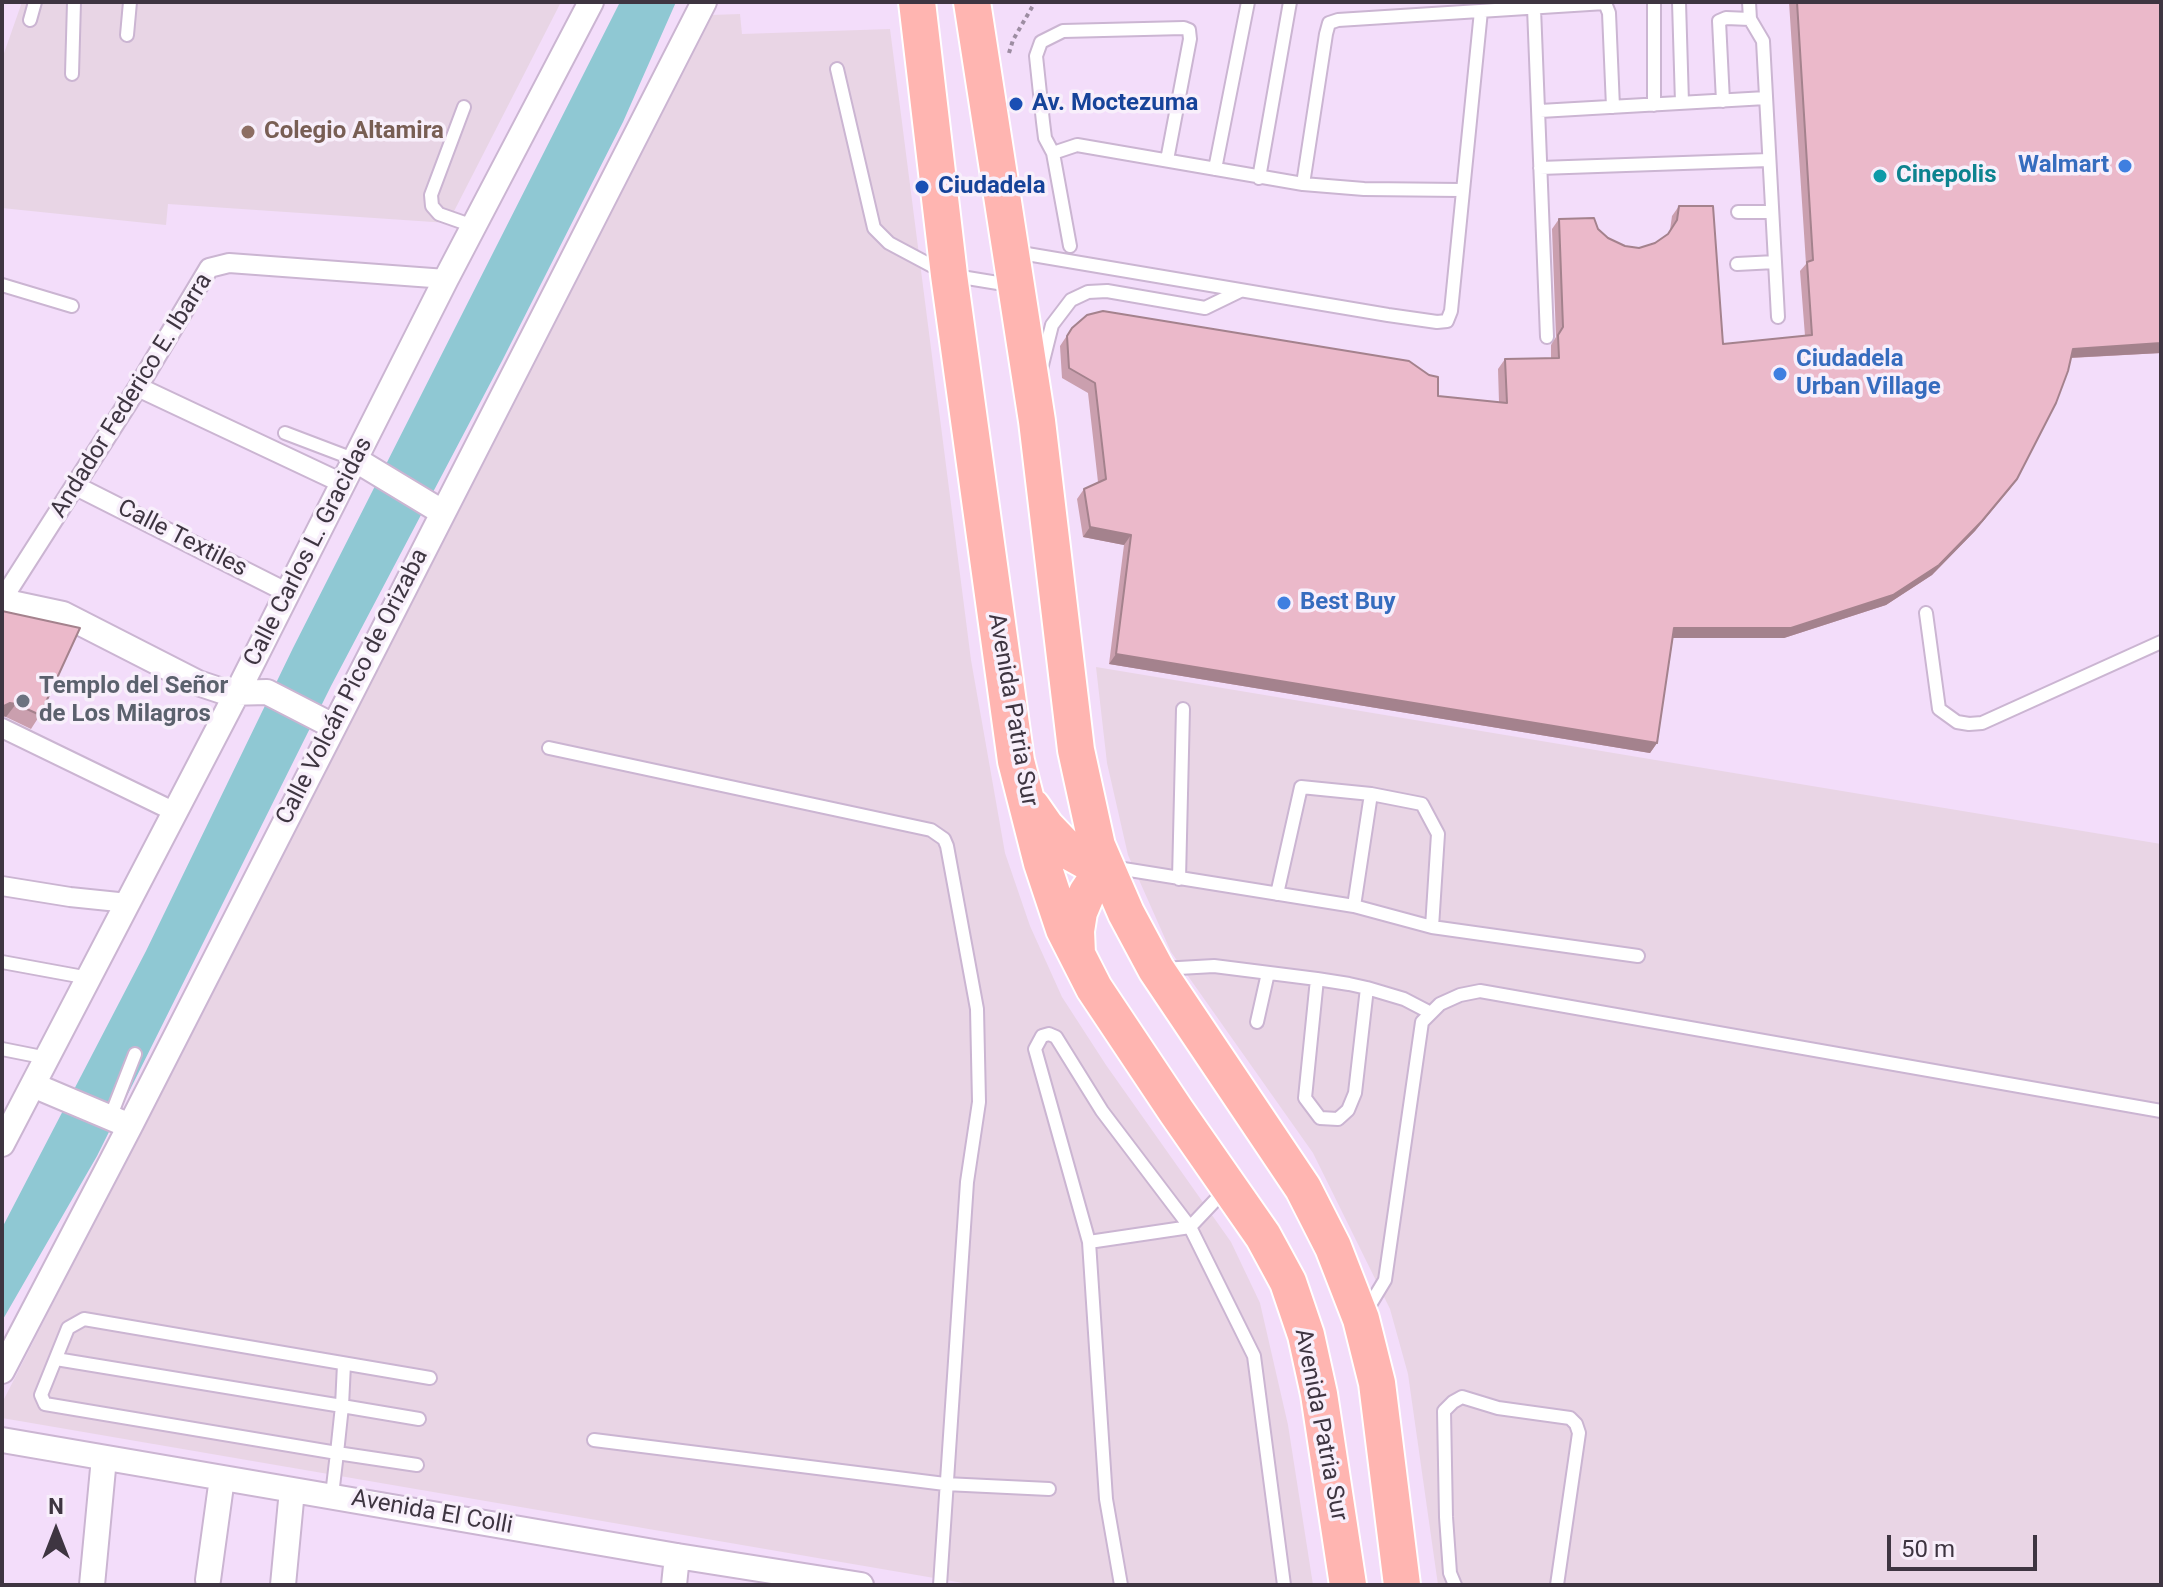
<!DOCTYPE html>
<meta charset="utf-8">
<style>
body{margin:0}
#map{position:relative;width:2163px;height:1587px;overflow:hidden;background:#f3ddfa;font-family:Roboto,sans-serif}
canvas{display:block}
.frame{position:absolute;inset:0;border:4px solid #3e3541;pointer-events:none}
.north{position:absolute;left:16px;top:1491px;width:80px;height:80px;-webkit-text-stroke:6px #f8effb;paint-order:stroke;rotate:0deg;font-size:22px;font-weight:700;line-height:32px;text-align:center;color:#3e3541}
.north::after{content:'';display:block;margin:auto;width:28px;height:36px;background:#3e3541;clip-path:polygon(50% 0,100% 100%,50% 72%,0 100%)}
.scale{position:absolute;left:1887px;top:1535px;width:150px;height:36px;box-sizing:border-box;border:4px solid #3e3541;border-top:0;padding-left:10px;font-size:24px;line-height:28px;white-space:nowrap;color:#3e3541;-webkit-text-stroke:6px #f8effb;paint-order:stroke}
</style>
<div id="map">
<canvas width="2163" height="1587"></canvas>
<div class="frame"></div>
<div class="north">N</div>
<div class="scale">50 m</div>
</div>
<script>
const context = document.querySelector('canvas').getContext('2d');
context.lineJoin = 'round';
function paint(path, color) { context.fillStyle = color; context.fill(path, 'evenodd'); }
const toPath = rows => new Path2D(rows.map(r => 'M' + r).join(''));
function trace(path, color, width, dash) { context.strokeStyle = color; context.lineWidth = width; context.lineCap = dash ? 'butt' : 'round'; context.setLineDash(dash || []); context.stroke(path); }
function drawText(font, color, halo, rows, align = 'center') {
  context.font = font + ' Roboto,sans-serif'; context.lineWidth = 7; context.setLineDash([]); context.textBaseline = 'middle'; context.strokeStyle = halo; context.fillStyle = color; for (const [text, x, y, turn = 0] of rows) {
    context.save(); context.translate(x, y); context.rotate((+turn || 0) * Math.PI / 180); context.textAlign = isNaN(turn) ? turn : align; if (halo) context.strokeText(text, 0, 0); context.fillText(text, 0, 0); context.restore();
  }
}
paint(toPath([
 [740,14,742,34,890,29,971,660,1005,853,1030,926,1062,997,1106,1065,1231,1242,1260,1303,1288,1425,1313,1585,975,1585,2,1418,2,1403,711,15],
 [1096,667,2161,844,2161,1585,1438,1585,1408,1374,1390,1309,1313,1153,1171,952,1128,855,1107,763]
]), '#e9d5e5');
paint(toPath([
 [22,2,561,2,448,223,168,204,166,225,2,208,2,59]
]), '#e8d5e5');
paint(toPath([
 [620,2,676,2,623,122,502,361,331,686,97,1156,2,1321,2,1228,146,951,293,648]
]), '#8fc8d3');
const service = toPath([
 [1654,2,1654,105],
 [1679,2,1682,103],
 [1749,2,1750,19,1763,41,1778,317],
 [1534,8,1547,337],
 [30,20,35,2],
 [127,35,130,2],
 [837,69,874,228,889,243,949,275,1010,285],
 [72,74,74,2],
 [1723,101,1719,21,1726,18,1750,19],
 [464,107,431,195,432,206,439,214,476,227],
 [1540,111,1766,98],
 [1053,153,1045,138,1043,122,1036,56,1041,42,1063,31,1184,28,1189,30,1190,39,1167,160],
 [1540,168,1769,160],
 [1215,169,1248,2],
 [1259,178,1290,2],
 [1303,184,1326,34,1329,23,1338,20,1605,3,1609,13,1613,107],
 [1738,212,1772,212],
 [1070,246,1053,153,1077,145,1303,184,1364,189,1461,190],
 [1015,252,1388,315,1437,322,1447,321,1451,311,1481,11],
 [1737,264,1775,262],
 [2,285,72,306],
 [1041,369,1052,325,1071,300,1088,292,1107,291,1205,308,1240,291],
 [285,433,356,460],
 [1926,613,1939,709,1957,722,1969,724,1982,723,2161,642],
 [549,748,931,830,944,839,947,846,977,1009,979,1102,967,1182,940,1585],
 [1111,867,1354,906,1371,794],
 [1179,879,1183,709],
 [1277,894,1301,787,1371,794,1422,804,1438,834,1432,927],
 [1354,906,1432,927,1638,956],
 [2,962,89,978],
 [1161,969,1214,966,1317,979,1349,984,1367,988,1355,1093,1348,1110,1338,1119,1320,1118,1305,1098,1317,979],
 [1367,988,1404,999,1429,1012],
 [1257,1022,1268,973],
 [2,1049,47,1058],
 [110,1118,135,1054],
 [1089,1242,1190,1227,1225,1190],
 [1365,1313,1385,1280,1422,1022,1440,1004,1460,995,1480,991,2161,1111],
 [56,1359,342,1406,337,1453,417,1465],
 [344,1364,342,1406,419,1419],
 [594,1440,945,1484,1049,1489],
 [332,1495,337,1453,45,1404,41,1395,68,1328,84,1319,430,1378],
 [1121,1585,1106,1499,1089,1242,1035,1049,1042,1036,1049,1034,1056,1037,1102,1111,1190,1227,1254,1356,1284,1585],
 [1455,1585,1450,1573,1446,1517,1444,1411,1453,1402,1462,1397,1498,1408,1570,1418,1576,1424,1579,1433,1557,1585]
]);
const pedestrian = toPath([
 [138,387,344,484],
 [76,486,288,593],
 [2,600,138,387,209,268,229,263,446,279],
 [2,728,175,812],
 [2,886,70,897,128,903]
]);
const minor = toPath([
 [356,460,442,512],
 [2,601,63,614,198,683,228,693,267,692,333,726],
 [33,1085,130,1126],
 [2,1144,237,693,446,279,591,2],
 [2,1371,130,1126,704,2],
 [2,1440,677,1556,861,1585],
 [208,1580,222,1478],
 [92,1585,104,1458],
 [283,1585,292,1490],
 [674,1585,677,1556]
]);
const primary = toPath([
 [917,2,949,275,1016,761,1042,863,1064,929,1094,988,1176,1111,1263,1236,1288,1282,1306,1335,1319,1394,1348,1585],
 [972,2,1037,421,1076,750,1097,846,1126,913,1156,969,1303,1188,1333,1247,1361,1319,1377,1383,1402,1585],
 [1032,807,1046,827,1070,852,1088,862,1105,866,1087,893,1079,912,1076,931,1077,954]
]);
trace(service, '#cbb5d2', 16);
trace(pedestrian, '#cbb5d2', 22);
trace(minor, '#cbb5d2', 28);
trace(primary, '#fff', 40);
trace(toPath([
 [1009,53,1013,40,1035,2]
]), '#9d8da2', 4, [4, 4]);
trace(service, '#fff', 12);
trace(pedestrian, '#fff', 18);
trace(minor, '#fff', 24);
trace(primary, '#ffb5b1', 36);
paint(toPath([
 [1789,2,2161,2,2161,353,2071,358,2017,479,2010,489,1975,531,1932,575,1886,605,1784,638,1673,638,1657,743,1650,753,1109,664,1124,545,1083,537,1077,499,1084,489,1098,482,1088,393,1062,378,1060,346,1072,328,1438,396,1499,402,1498,369,1505,359,1551,358,1551,345,1556,337,1552,229,1559,219,1598,229,1608,238,1625,246,1639,248,1655,243,1668,234,1670,230,1672,216,1679,206,1723,344,1805,336,1800,271,1806,264],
 [2,611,40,715,31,729,6,717]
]), '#ca9fae');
paint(toPath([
 [2161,343,2161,353,2066,358,2073,349],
 [2017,479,1975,531,1932,575,1886,605,1784,638,1667,638,1674,628],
 [1090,527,1131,535,1124,545,1083,537],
 [1116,654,1657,743,1650,753,1109,664],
 [10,703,16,704,6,717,2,716,2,708]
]), '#a4828d');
const building = toPath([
 [1797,2,2161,2,2161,343,2073,349,2068,371,2056,403,2017,479,1982,521,1939,565,1893,595,1791,628,1674,628,1657,743,1116,654,1131,535,1090,527,1084,489,1106,479,1095,383,1069,368,1067,336,1072,328,1087,315,1103,311,1409,361,1429,375,1438,377,1438,396,1507,403,1505,359,1559,358,1558,335,1563,327,1559,219,1594,218,1598,229,1608,238,1625,246,1639,248,1655,243,1668,234,1677,220,1679,206,1713,206,1723,344,1812,335,1807,262,1813,260,1797,2],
 [2,611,80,628,40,715,16,704,10,703,2,707,2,611]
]);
paint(building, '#ebb9ca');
trace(building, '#a4828d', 2);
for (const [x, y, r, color] of [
 [1016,104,8,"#1a4fb4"],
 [248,132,8,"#8d6e63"],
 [2125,166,8,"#3f7fe0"],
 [1880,176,8,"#0f9aa8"],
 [922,187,8,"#1a4fb4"],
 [1780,374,8,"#3f7fe0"],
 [1284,603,8,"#3f7fe0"],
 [23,701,8,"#6b7280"]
]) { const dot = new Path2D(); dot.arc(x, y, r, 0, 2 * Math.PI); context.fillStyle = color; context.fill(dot); trace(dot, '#f8effb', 3); }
drawText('bold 24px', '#164399', '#f8effb', [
 ["Av. Moctezuma",1032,104],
 ["Ciudadela",938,187]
], 'left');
drawText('bold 24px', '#785e54', '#f8effb', [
 ["Colegio Altamira",264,132]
], 'left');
drawText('bold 24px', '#366cbe', '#f8effb', [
 ["Walmart",2109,166,"right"],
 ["Ciudadela",1796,360],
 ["Urban Village",1796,388],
 ["Best Buy",1300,603]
], 'left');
drawText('bold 24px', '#0d838f', '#f8effb', [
 ["Cinepolis",1896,176]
], 'left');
drawText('24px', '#3e3541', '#f8effb', [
 ["Andador Federico E. Ibarra",132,396,-58],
 ["Calle Textiles",182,539,27],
 ["Calle Carlos L. Gracidas",309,552,-63],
 ["Calle Volcán Pico de Orizaba",353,687,-63],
 ["Avenida Patria Sur",1012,710,80],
 ["Avenida Patria Sur",1320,1425,79],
 ["Avenida El Colli",432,1513,10]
]);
drawText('bold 24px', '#5b616d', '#f8effb', [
 ["Templo del Señor",39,687],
 ["de Los Milagros",39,715]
], 'left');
</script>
